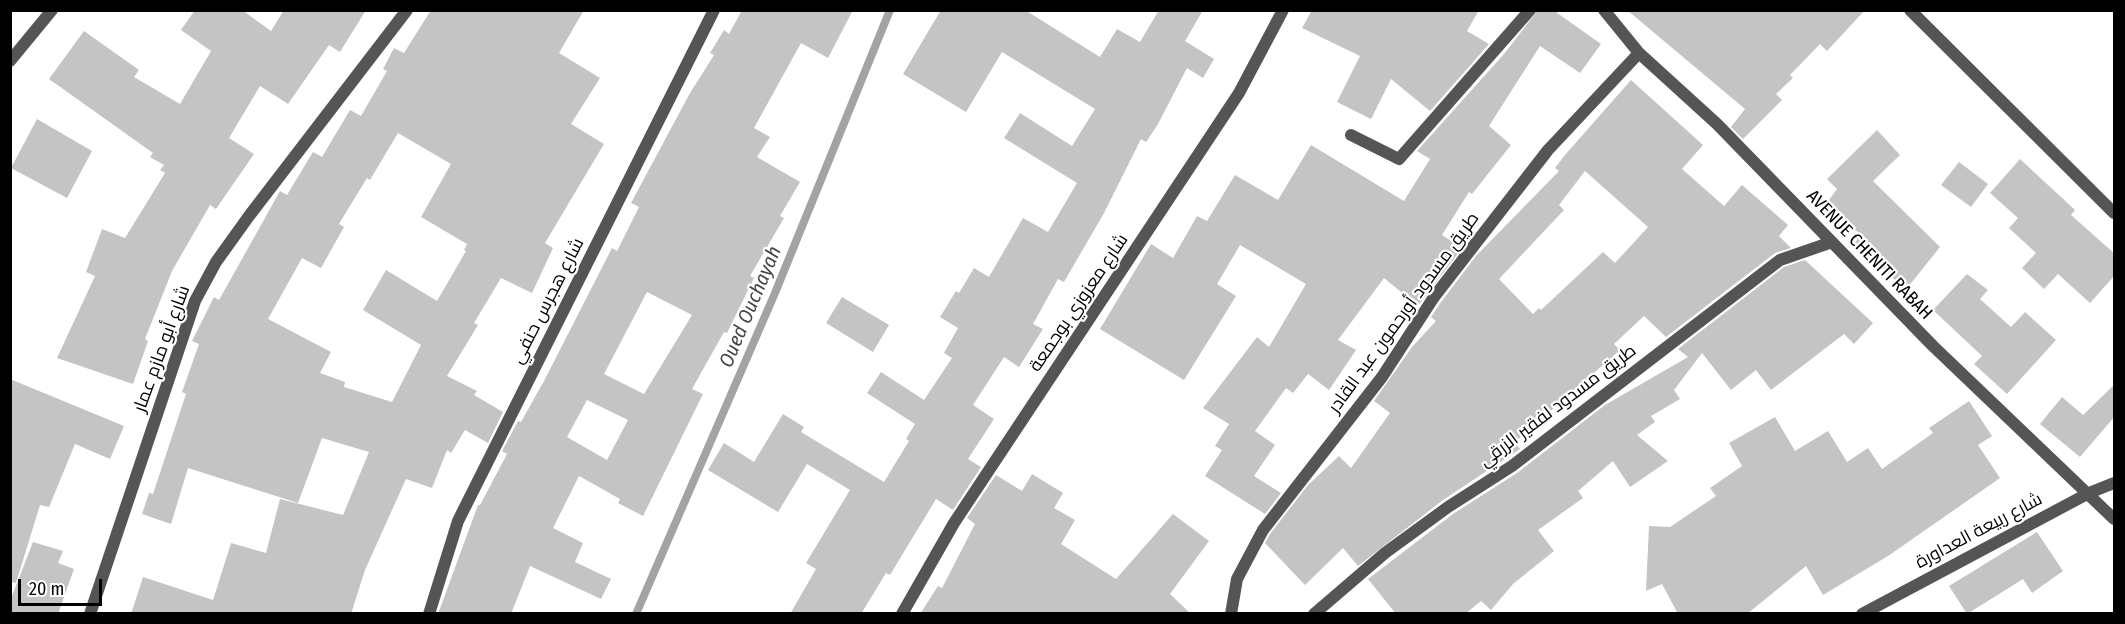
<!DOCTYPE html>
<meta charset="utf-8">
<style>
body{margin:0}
#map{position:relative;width:2125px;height:624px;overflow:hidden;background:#fff;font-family:"Fira Sans Condensed",sans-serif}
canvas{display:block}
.frame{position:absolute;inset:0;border:12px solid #000;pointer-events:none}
.scale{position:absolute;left:18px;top:579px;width:84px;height:27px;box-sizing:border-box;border:3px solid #000;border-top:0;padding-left:8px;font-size:18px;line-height:21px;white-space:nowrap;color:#000;-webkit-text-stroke:4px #fff;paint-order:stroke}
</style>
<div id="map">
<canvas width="2125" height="624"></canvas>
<div class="frame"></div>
<div class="scale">20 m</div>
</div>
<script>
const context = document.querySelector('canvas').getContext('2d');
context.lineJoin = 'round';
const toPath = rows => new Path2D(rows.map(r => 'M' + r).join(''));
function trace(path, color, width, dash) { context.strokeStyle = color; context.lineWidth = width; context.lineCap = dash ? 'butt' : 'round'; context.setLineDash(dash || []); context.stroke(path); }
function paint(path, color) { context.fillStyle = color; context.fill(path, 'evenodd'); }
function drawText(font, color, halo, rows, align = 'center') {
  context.font = font + ' "Fira Sans Condensed",Cairo,sans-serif'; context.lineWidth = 4.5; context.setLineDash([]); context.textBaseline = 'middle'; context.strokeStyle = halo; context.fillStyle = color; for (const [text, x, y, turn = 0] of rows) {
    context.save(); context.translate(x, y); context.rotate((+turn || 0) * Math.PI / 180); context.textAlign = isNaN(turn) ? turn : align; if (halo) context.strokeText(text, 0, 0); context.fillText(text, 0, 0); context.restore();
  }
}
trace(toPath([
 [636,614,775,293,890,10]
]), '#a3a3a3', 8);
paint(toPath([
 [195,10,242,10,271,31,284,10,366,10,340,52,329,45,288,104,260,86,229,138,254,154,216,209,210,205,172,271,145,339,148,341,133,384,57,358,95,276,86,272,102,229,125,238,165,173,160,170,164,165,150,157,153,153,49,79,84,31,139,70,134,77,180,104,211,51,181,30],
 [431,10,584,10,559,53,600,78,571,124,604,144,545,243,553,248,532,293,501,278,474,323,478,325,447,376,477,391,474,395,503,412,488,443,465,430,451,453,447,450,432,488,406,479,365,570,351,614,131,614,143,577,213,600,231,543,266,553,280,499,343,515,369,452,322,438,298,503,188,468,171,524,142,514,149,493,153,494,186,394,182,392,199,344,192,341,214,297,219,300,280,191,287,195,313,152,322,157,350,110,361,116,387,71,383,69,394,48,404,53],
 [398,133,451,164,421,217,467,244,464,250,466,251,437,301,386,270,363,310,421,345,392,402,344,387,345,382,320,373,331,352,268,319,302,258,321,268,344,227,339,224,367,178,370,180],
 [742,10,853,10,828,58,801,43,754,128,770,137,757,157,800,182,780,216,784,218,750,276,754,278,727,333,724,332,692,389,703,394,643,516,618,503,620,499,579,476,553,528,583,543,575,562,611,579,601,599,530,566,511,614,438,614,478,505,480,505,507,454,502,451,518,421,521,422,544,381,612,248,617,251,639,207,631,203,690,93,714,55,710,53,724,30,729,34],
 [647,292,692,315,644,394,604,374],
 [587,400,628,420,607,460,567,437],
 [941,10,1025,10,1100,57,1117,29,1140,42,1159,10,1203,10,1185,41,1214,59,1203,78,1187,68,1158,124,1146,142,1141,139,1104,213,1064,282,1058,279,1033,324,1043,329,1019,367,1004,357,973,405,994,419,968,459,981,467,953,510,936,499,890,575,886,573,861,614,790,614,816,569,806,563,850,490,807,464,778,512,708,470,724,443,754,462,783,414,804,427,801,432,884,482,909,441,906,439,915,424,867,393,881,372,924,400,952,358,944,353,958,328,940,317,956,291,959,293,974,268,989,277,1023,218,1048,232,1077,183,1004,138,1020,113,1072,146,1095,109,1002,52,966,112,903,74],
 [1312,10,1479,10,1467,31,1489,44,1430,111,1391,79,1371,119,1337,102,1360,56,1302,28],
 [1538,10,1553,10,1601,44,1580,73,1540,46,1489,126,1511,145,1472,194,1469,192,1442,235,1462,248,1418,306,1384,278,1338,340,1356,350,1329,390,1308,374,1293,393,1286,388,1255,431,1275,445,1254,476,1281,493,1265,514,1205,476,1222,450,1215,446,1229,424,1203,408,1257,337,1269,347,1306,284,1240,245,1217,284,1236,296,1184,380,1100,329,1151,244,1173,258,1197,216,1207,221,1235,175,1278,200,1311,145,1404,201,1430,159,1417,151,1504,54],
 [1627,10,1865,10,1827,51,1820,44,1790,75,1793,78,1776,94,1782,100,1743,139,1731,127,1745,109],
 [1631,80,1703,145,1682,169,1724,206,1742,185,1788,225,1779,236,1791,248,1775,253,1666,337,1644,316,1614,344,1620,350,1515,442,1520,449,1443,500,1358,566,1343,548,1305,585,1265,543,1270,534,1308,485,1339,456,1351,468,1390,413,1374,401,1412,347,1436,321,1431,317,1441,302,1476,256,1559,171,1555,168,1565,155],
 [1585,171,1648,227,1615,263,1603,252,1541,310,1539,308,1533,314,1499,279,1564,210,1559,205],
 [37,119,92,151,67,198,11,168],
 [1877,130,1900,155,1873,181,1940,247,1908,287,1901,280,1898,283,1855,242,1862,235,1824,207,1837,189,1827,179],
 [2020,159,2075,210,2071,215,2115,254,2115,275,2090,303,2058,274,2044,289,2022,268,2036,253,2009,228,2018,218,1990,193],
 [1959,162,1988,184,1971,207,1941,185],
 [1805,260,1873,323,1854,344,1844,334,1771,390,1756,370,1731,390,1702,353,1674,390,1680,399,1651,416,1655,422,1637,435,1668,461,1630,487,1613,461,1578,491,1583,498,1538,530,1554,551,1513,584,1491,610,1481,601,1465,614,1396,614,1368,579,1453,514,1517,473,1605,405,1688,357,1678,349,1784,267],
 [1967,274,1988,290,1980,299,2011,327,2025,312,2056,340,2007,394,1974,364,1982,356,1933,310],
 [842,297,889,325,873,352,826,323],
 [10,379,124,426,110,459,75,444,49,507,40,505,16,583,10,582],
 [2115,384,2115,416,2080,457,2040,424,2062,397,2083,415],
 [1969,401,1992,436,1978,445,2000,478,1888,556,1823,595,1806,566,1747,614,1678,614,1662,584,1646,591,1649,526,1670,527,1716,496,1710,488,1742,466,1729,443,1775,417,1795,451,1828,431,1847,462,1868,448,1882,469,1933,433,1929,428],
 [1032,474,1063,493,1054,508,1075,520,1061,544,1116,579,1173,514,1209,541,1170,594,1191,614,920,614,938,586,942,588,975,524,967,518,996,475,1022,491],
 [2037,532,2063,571,2032,593,2023,579,1967,614,1949,586],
 [33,542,63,551,58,563,74,569,58,614,10,614,10,601]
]), '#c4c4c4');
trace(toPath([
 [1351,135,1399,159,1530,10]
]), '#555', 12);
trace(toPath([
 [1604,10,1639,53,1717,124,1933,346,2114,519],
 [1910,10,2114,213],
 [10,61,52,10],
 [90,614,195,301,216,262,249,216,407,10],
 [429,614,458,521,714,10],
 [902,614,954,523,1239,93,1283,10],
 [1231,614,1237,579,1263,530,1382,377,1434,297,1548,150,1639,53],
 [1314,614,1385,553,1448,507,1512,466,1780,260,1832,242],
 [1862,614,2089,493,2114,483]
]), '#555', 12);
drawText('18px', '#000', '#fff', [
 ["AVENUE CHENITI RABAH",1869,255,46],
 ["شارع هجرس حنفي",548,301,-63],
 ["شارع معزوزي بوجمعة",1079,303,-56],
 ["طريق مسدود أورحمون عبد القادر",1404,313,-54],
 ["شارع أبو مازم عمار",162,349,-70],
 ["طريق مسدود لفقير الزرقي",1558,406,-37],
 ["شارع ربيعة العداورة",1979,531,-28]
]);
drawText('italic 20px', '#444', '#fff', [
 ["Oued Ouchayah",751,307,-67]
]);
</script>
